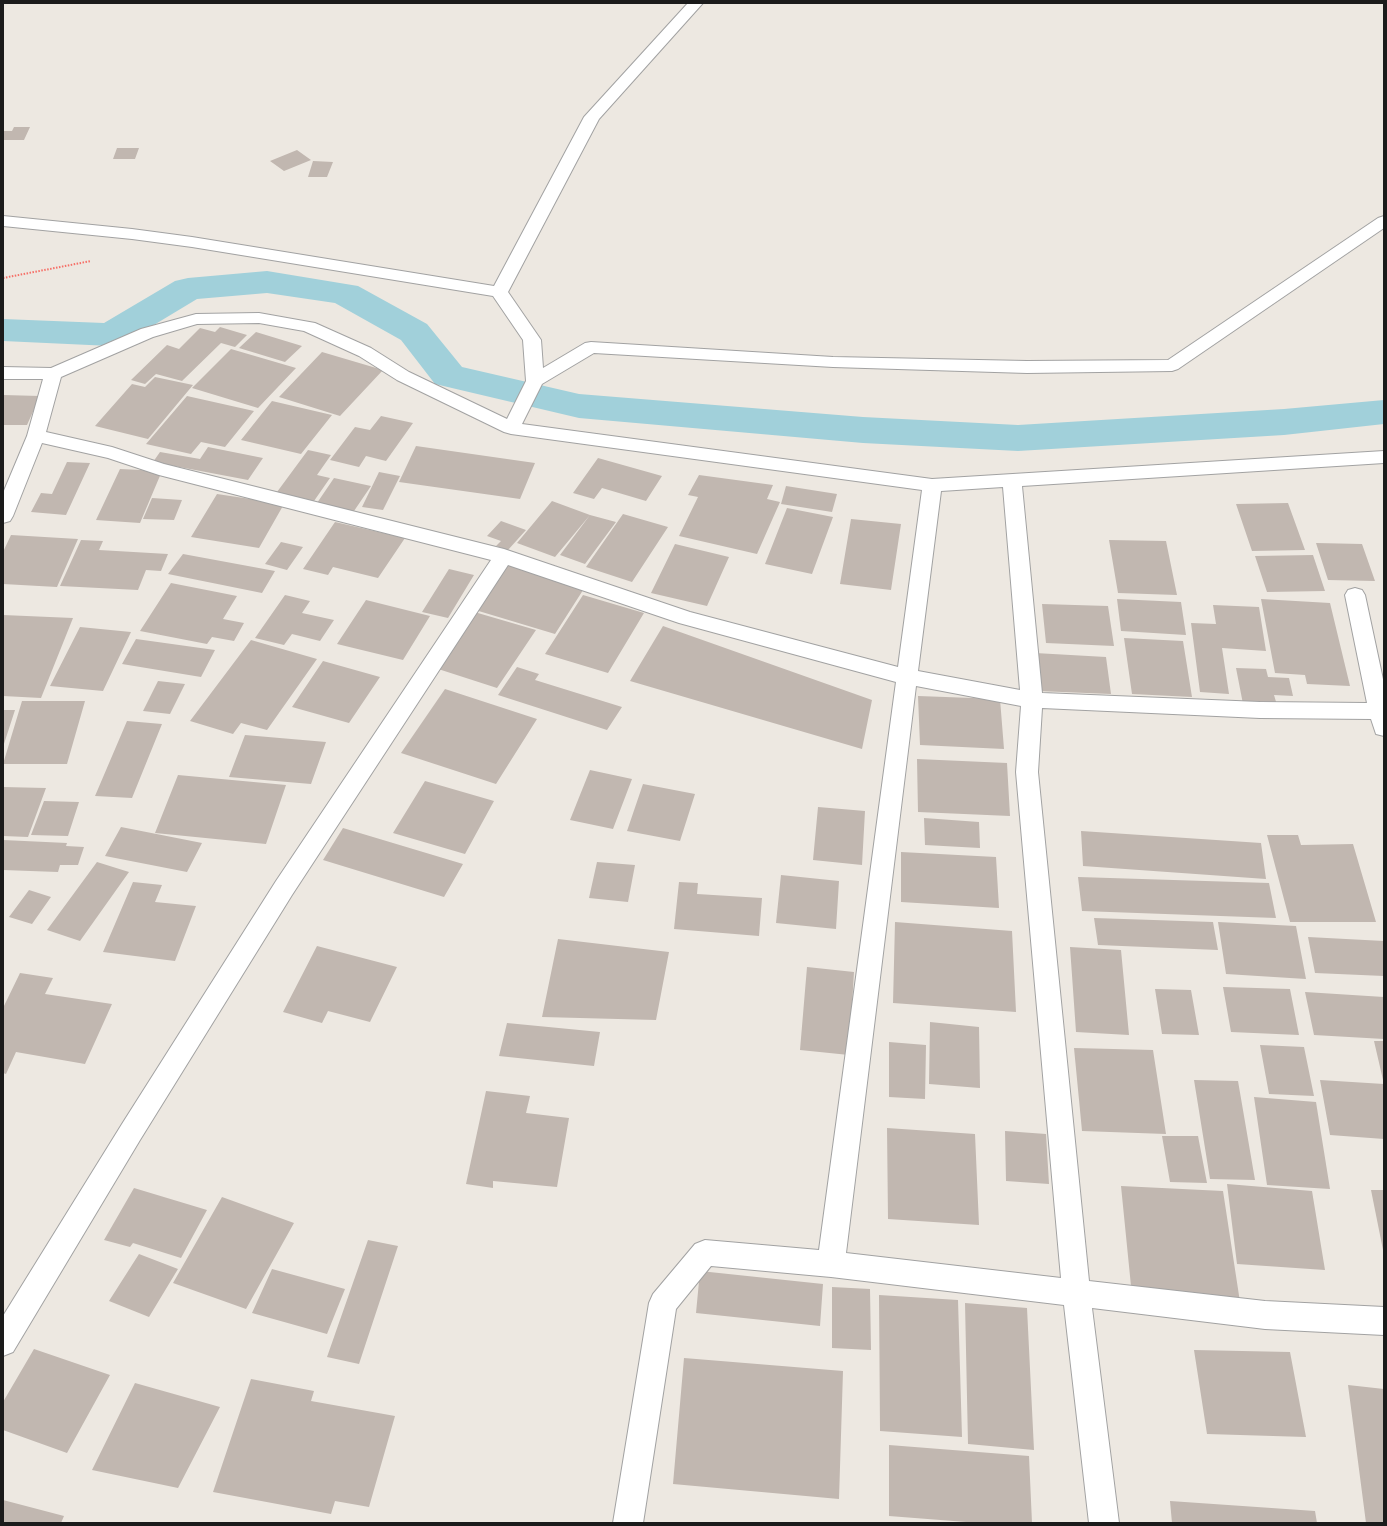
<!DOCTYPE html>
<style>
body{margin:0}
#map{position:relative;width:1387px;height:1526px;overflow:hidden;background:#ede8e1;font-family:"Work Sans",sans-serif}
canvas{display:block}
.frame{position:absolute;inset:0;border:4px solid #1b1b1b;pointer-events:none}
</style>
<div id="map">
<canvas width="1387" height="1526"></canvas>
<div class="frame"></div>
</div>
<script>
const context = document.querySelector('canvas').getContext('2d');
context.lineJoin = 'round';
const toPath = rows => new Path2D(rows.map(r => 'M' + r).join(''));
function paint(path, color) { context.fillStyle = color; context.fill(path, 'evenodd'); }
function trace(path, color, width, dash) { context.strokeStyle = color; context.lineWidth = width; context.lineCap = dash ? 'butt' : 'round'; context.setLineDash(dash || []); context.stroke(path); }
paint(toPath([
 [267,271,358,286,427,324,462,367,579,394,863,417,1018,425,1284,409,1384,400,1384,424,1284,435,1018,451,863,443,579,418,435,384,401,340,335,303,267,293,197,299,124,343,111,346,3,341,3,319,104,323,175,281,188,278,267,271]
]), '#a1d0da');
paint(toPath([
 [14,127,30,127,24,140,3,140,3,131,12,131],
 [117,148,139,148,135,159,113,159],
 [297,150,311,160,284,171,270,161],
 [313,161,333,162,327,177,308,177],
 [220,327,247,335,235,347,221,343,182,381,156,374,145,384,131,380,167,345,179,349,200,328,215,332],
 [256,332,302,346,285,362,239,348],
 [231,349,296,368,258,408,192,388],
 [322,352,383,370,340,416,279,397],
 [155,377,193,385,148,439,95,426,132,384,145,387],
 [3,395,40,396,27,425,3,425],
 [187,396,254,411,225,447,201,442,191,454,146,444],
 [272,401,332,415,301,454,241,440],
 [381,416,413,423,386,461,366,456,359,467,330,460,355,427,370,430],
 [416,446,535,463,520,499,399,482],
 [208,447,263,458,248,480,153,462,160,452,200,459],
 [308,450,331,455,317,475,330,478,314,501,277,492],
 [598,458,662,476,646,501,602,488,594,499,573,493],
 [67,462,90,463,66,515,31,512,41,493,52,494],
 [120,469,162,471,140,523,96,520],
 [379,472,400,476,383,510,362,507],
 [699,475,773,485,767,499,780,502,757,554,679,536,698,497,688,495],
 [334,478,371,486,354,511,317,503],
 [786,486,837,494,832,512,781,504],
 [217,494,284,504,259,548,191,537],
 [152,498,182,500,174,520,143,519],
 [552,501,590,515,555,557,517,543],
 [1288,503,1305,550,1252,551,1236,504],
 [787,508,833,517,812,574,765,564],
 [623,514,668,527,632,582,586,567],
 [590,515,616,522,585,564,560,555],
 [851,519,901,524,891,590,840,584],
 [501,521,526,530,508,550,496,546,501,541,487,536],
 [335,522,405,538,378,578,333,567,328,575,303,569],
 [11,535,78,539,57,587,3,584,3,552],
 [81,540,103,541,99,550,168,554,161,571,146,570,138,590,60,586],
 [1109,540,1166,541,1177,595,1118,593],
 [281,542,303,547,287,570,265,564],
 [1316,543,1362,544,1375,581,1328,580],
 [675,544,729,557,707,606,651,593],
 [183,554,275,571,262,593,168,574],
 [1313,555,1325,591,1267,592,1255,556],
 [504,563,585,587,555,634,472,609],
 [449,569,474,575,448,618,422,612],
 [171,583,237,596,223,619,244,623,234,641,212,637,207,644,140,631],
 [285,595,310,601,302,613,334,620,320,641,292,634,284,645,255,638],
 [583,595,644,613,608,673,545,654],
 [1117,599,1181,602,1186,635,1121,631],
 [1261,599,1330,603,1350,686,1307,684,1305,675,1275,673],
 [366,600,430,616,403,660,337,644],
 [1042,604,1108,606,1114,646,1046,643],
 [1213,605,1259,607,1266,651,1222,648,1229,694,1200,692,1191,623,1216,624],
 [471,611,536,630,497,688,432,667],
 [3,615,73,618,41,698,3,696],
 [663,626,872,700,862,749,630,681],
 [80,627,131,632,103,691,50,686],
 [1124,638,1183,641,1192,697,1132,694],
 [136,639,215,650,201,677,122,664],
 [251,640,317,659,267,730,241,723,233,734,190,721],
 [1035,653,1106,657,1111,694,1038,691],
 [323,661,380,677,349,723,292,707],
 [517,667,539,674,535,680,622,707,607,730,498,695],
 [1236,668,1266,669,1268,677,1289,678,1293,696,1274,695,1277,705,1243,704],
 [158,681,185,684,170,714,143,711],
 [445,689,537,719,496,784,401,753],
 [918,696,1000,699,1004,749,920,745],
 [22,701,85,701,67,764,3,764],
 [3,710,15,710,3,747],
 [127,721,162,724,132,798,95,796],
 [245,735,326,742,311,784,229,777],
 [917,759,1007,763,1010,816,918,812],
 [590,770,632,779,613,829,570,820],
 [178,775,286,785,266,844,155,833],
 [425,781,494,801,465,854,393,833],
 [643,784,695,794,680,841,627,831],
 [3,787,46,788,28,837,3,836],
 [44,801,79,802,68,836,31,835],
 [818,807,865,811,862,865,813,860],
 [924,818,979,822,980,848,925,845],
 [121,827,202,843,187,872,105,856],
 [343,828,463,864,444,897,323,860],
 [1081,831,1261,843,1266,879,1083,866],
 [1267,835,1298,835,1301,845,1353,844,1376,922,1290,922],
 [3,840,67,843,66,846,84,847,78,865,60,865,58,872,3,870],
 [901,852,996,857,999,908,901,902],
 [97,862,129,872,80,941,47,930],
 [597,862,635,865,628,902,589,898],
 [781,875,839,881,836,929,776,923],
 [1078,877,1269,883,1276,918,1082,911],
 [133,882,162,885,155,902,196,906,175,961,103,952],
 [679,882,698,883,697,894,762,898,759,936,674,929],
 [29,890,51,897,32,924,9,917],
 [1094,918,1213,922,1218,950,1098,945],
 [895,922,1012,931,1016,1012,893,1003],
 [1218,922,1296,926,1306,979,1226,974],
 [1308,937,1384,941,1384,976,1315,973],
 [558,939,669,952,656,1020,542,1017],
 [317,946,397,967,370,1022,328,1011,322,1023,283,1012],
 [1070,947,1121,950,1129,1035,1076,1032],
 [807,967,854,972,849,1055,800,1050],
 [20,973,53,978,45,994,112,1004,85,1064,16,1052,6,1074,3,1073,3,1008],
 [1223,987,1290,989,1299,1035,1231,1032],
 [1155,989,1191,990,1199,1035,1162,1034],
 [1305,992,1384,997,1384,1039,1314,1035],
 [930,1022,979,1027,980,1088,929,1084],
 [507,1023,600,1032,594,1066,499,1056],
 [1374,1041,1384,1041,1384,1080,1383,1080],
 [889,1042,926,1045,925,1099,889,1097],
 [1260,1045,1304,1047,1314,1096,1269,1094],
 [1074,1048,1153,1050,1166,1134,1082,1131],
 [1194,1080,1238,1081,1255,1180,1210,1179],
 [1320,1080,1384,1084,1384,1139,1330,1135],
 [486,1091,530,1096,526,1113,569,1118,557,1187,493,1181,493,1188,466,1184],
 [1254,1097,1316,1102,1330,1189,1267,1185],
 [887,1128,975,1134,979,1225,888,1219],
 [1005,1131,1046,1134,1049,1184,1006,1181],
 [1162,1136,1198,1136,1207,1183,1170,1182],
 [1227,1184,1312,1191,1325,1270,1237,1264],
 [1121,1186,1223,1191,1240,1302,1132,1296],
 [134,1188,207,1210,181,1258,133,1243,130,1247,104,1240],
 [1371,1190,1384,1190,1384,1250,1383,1250],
 [222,1197,294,1223,246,1309,173,1283],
 [368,1240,398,1246,359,1364,327,1357],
 [139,1254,178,1269,149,1317,109,1301],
 [272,1269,345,1289,327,1334,252,1313],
 [700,1271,823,1284,820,1326,696,1313],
 [832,1287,870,1289,871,1350,832,1348],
 [879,1295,958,1300,962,1437,880,1431],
 [965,1303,1027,1308,1034,1450,968,1444],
 [34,1349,110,1375,67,1453,3,1430,3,1402],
 [1194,1350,1290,1352,1306,1437,1207,1434],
 [684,1358,843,1371,839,1499,673,1484],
 [251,1379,314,1391,311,1401,395,1416,369,1507,335,1501,331,1514,213,1492],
 [135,1383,220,1407,178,1488,92,1470],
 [1348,1385,1384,1389,1384,1523,1366,1523],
 [889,1445,1029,1456,1032,1523,979,1523,889,1516],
 [3,1500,64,1516,61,1523,3,1523],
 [1170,1501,1315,1511,1317,1523,1172,1523]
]), '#c1b7b0');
const minor = toPath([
 [688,3,703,3,599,119,508,292,541,340,543,368,585,343,591,342,833,357,1027,361,1168,360,1378,218,1384,216,1384,228,1178,369,1172,371,1027,373,833,367,594,353,542,384,522,424,932,479,1384,451,1384,463,1022,486,1042,693,1260,702,1367,703,1345,595,1348,590,1355,588,1362,590,1365,595,1384,684,1384,736,1376,734,1371,719,1260,718,1042,708,1038,772,1089,1281,1265,1301,1384,1307,1384,1335,1265,1329,1092,1308,1119,1523,1089,1523,1064,1305,831,1277,711,1266,676,1309,643,1523,613,1523,649,1303,653,1294,695,1244,705,1240,819,1250,896,682,679,623,508,565,292,895,140,1140,13,1352,3,1356,3,1316,122,1124,276,881,491,560,159,475,108,458,42,443,13,516,10,521,3,523,3,493,27,436,43,379,3,379,3,367,51,368,141,329,196,314,259,313,315,323,371,348,409,372,507,419,526,381,523,340,493,296,192,247,132,239,3,226,3,216,132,229,192,237,494,286,584,117,688,3],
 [259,323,304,331,359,356,397,380,504,432,511,434,922,490,898,667,690,612,504,549,164,464,112,447,46,432,61,377,153,337,197,324,259,323],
 [1003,487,1020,690,918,671,941,491,1003,487],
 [916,686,1021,706,1016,772,1061,1278,846,1253,916,686]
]);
trace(minor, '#a2a2a2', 2);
trace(toPath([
 [3,278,91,261]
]), '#f67068', 2, [1.5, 1.5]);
paint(minor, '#fff');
</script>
